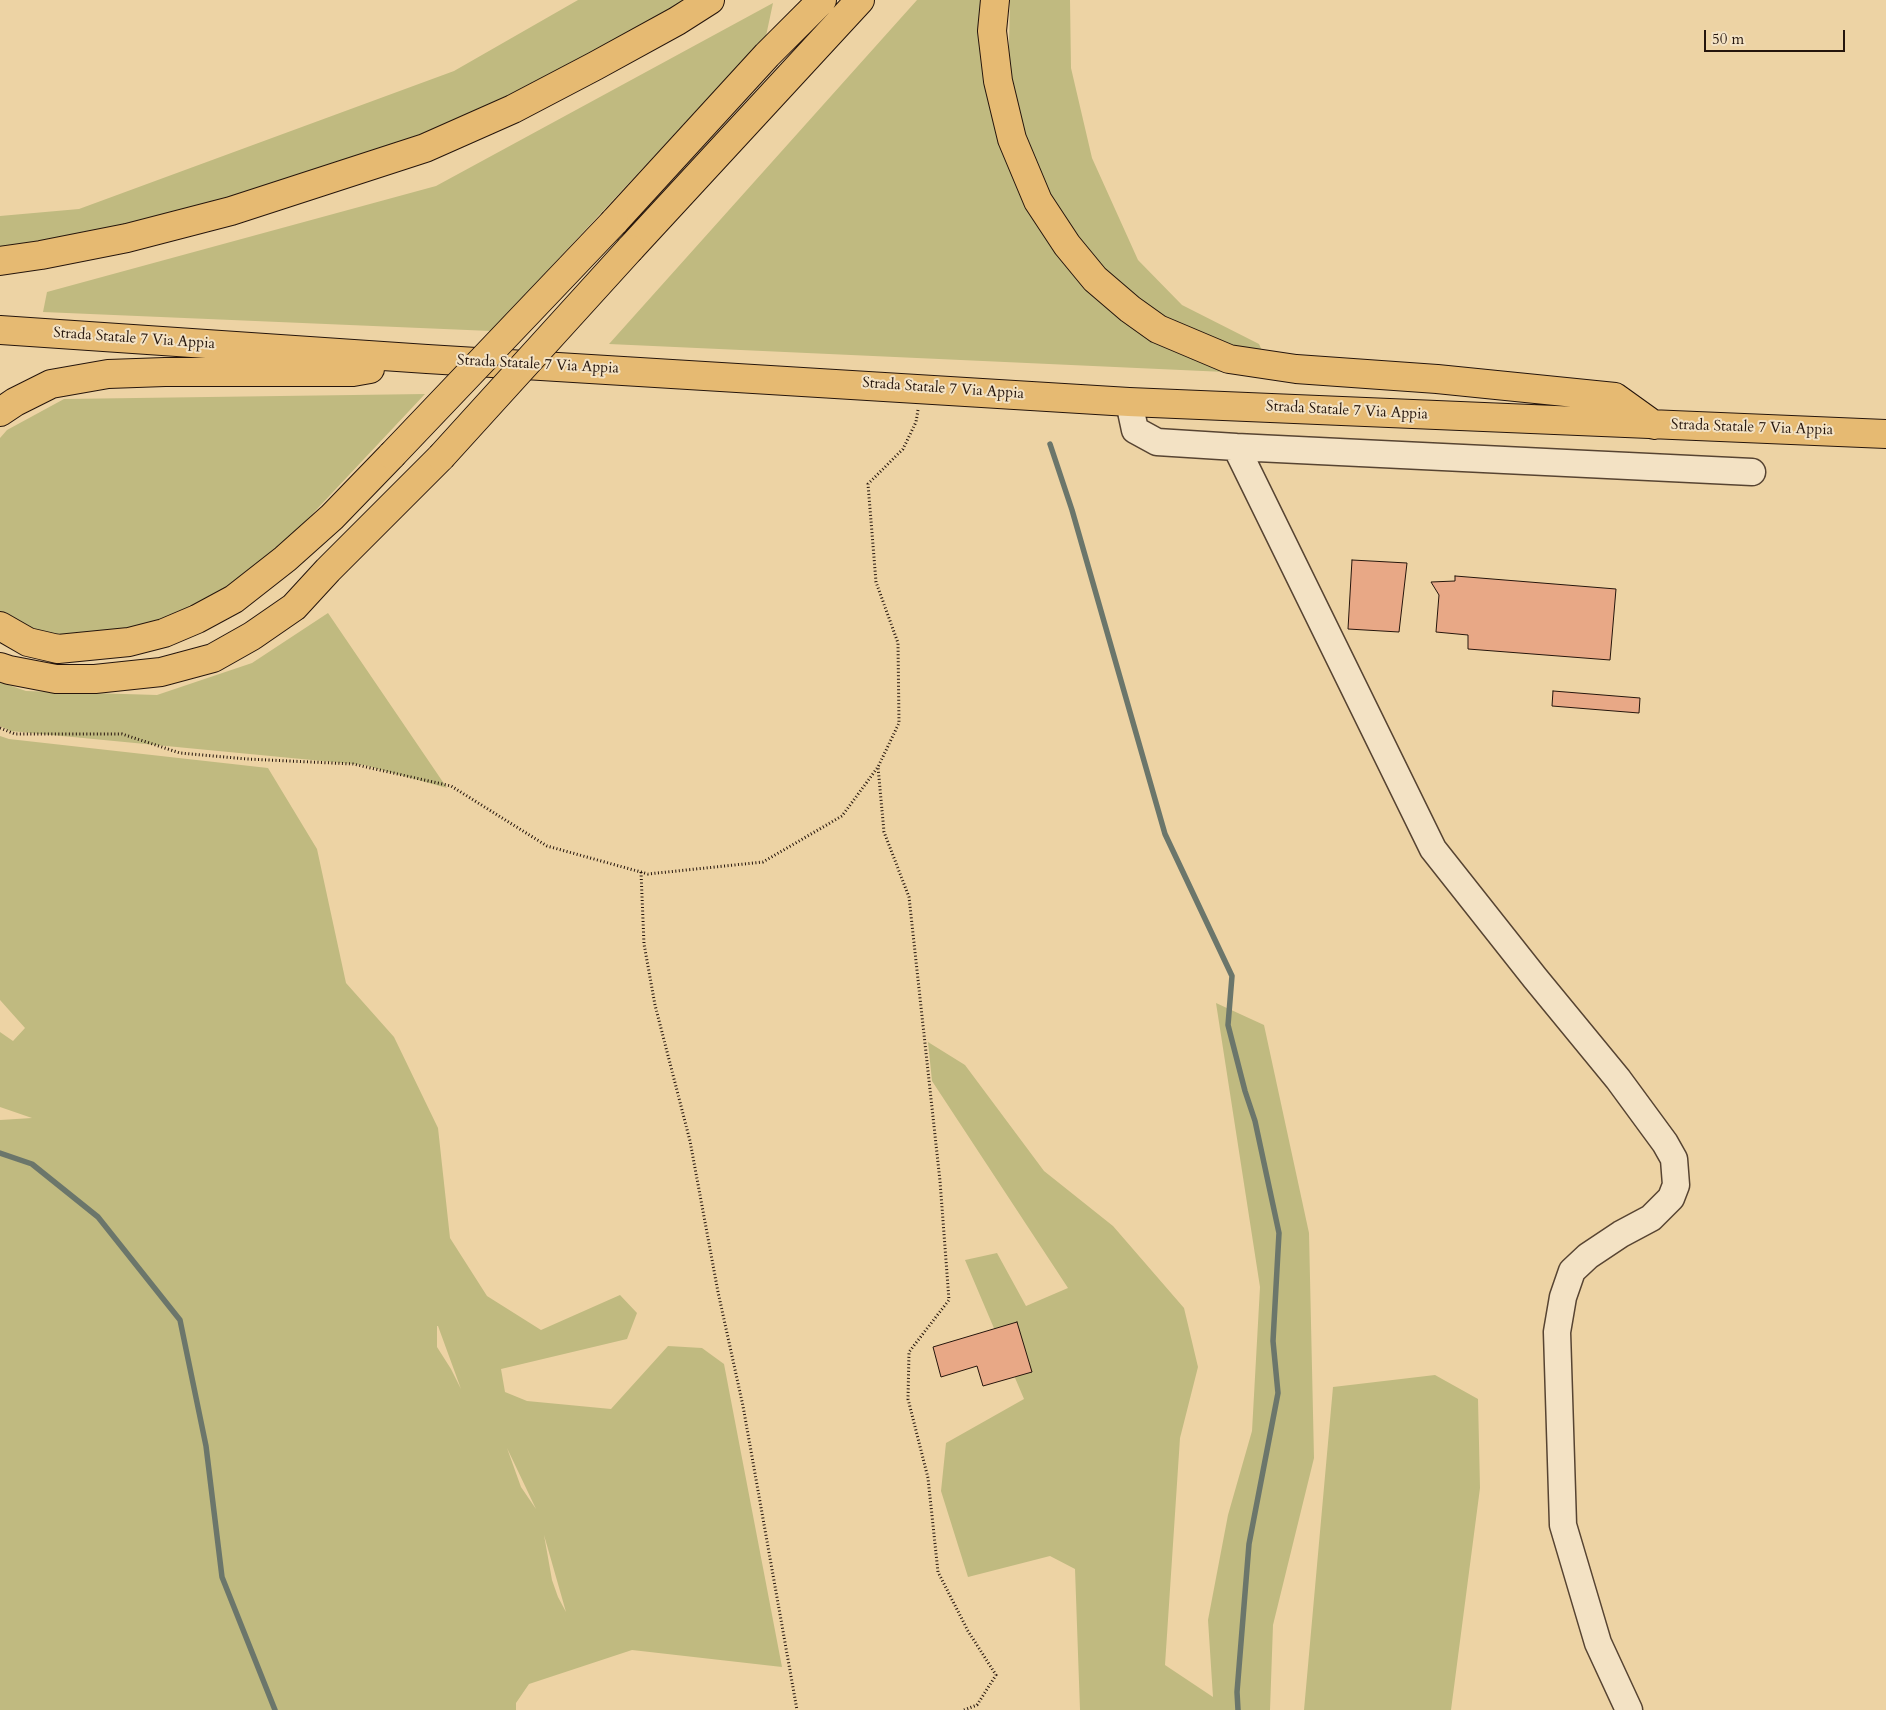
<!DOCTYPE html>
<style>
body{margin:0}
#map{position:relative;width:1886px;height:1710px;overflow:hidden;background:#edd3a4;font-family:Cardo,serif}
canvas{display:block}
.scale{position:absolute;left:1704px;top:30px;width:141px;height:22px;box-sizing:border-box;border:2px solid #25150c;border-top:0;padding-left:6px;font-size:15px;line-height:18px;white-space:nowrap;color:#25150c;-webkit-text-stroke:4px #f3e2c4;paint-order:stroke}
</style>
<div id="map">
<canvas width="1886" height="1710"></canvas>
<div class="scale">50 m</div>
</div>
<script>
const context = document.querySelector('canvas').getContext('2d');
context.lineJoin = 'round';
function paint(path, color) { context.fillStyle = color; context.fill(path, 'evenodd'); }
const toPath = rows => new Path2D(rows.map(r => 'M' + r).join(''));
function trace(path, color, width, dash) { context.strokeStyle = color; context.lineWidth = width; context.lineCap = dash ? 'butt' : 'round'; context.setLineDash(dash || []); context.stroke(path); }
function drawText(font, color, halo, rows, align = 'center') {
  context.font = font + ' Cardo,serif'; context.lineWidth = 4; context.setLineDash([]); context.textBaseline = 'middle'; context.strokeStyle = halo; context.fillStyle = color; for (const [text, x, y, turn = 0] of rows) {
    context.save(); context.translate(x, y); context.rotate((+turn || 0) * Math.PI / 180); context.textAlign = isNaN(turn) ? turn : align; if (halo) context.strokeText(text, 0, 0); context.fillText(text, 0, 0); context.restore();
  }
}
paint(toPath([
 [578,0,713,0,431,144,0,258,0,216,79,209,454,71],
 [917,0,998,0,1004,127,1112,305,1225,372,609,344],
 [1010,0,1070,0,1071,68,1092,158,1138,260,1182,305,1259,344,1270,367,1157,327,1067,239,1031,170,1008,83],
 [773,3,766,36,491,331,43,312,47,292,436,186],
 [425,394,272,557,208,607,108,649,41,644,0,614,0,438,7,430,64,399],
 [328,613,447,788,364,765,10,731,0,726,0,682,26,691,157,695,252,663],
 [0,736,9,739,268,768,317,849,346,983,394,1037,438,1128,450,1238,487,1296,541,1330,620,1295,637,1313,627,1339,501,1369,505,1392,527,1401,611,1409,668,1346,702,1348,724,1364,782,1667,632,1650,529,1684,516,1703,516,1710,0,1710,0,1120,32,1118,0,1107,0,1032,13,1041,25,1028,0,1000],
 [437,1326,438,1326,461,1389,451,1369,437,1347],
 [507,1448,536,1509,521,1487],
 [544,1535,566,1612,558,1597,552,1580],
 [1216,1003,1264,1025,1309,1233,1314,1458,1273,1625,1270,1710,1080,1710,1075,1569,1050,1556,968,1577,941,1491,946,1443,1024,1399,965,1260,997,1253,1026,1306,1068,1288,932,1081,928,1042,965,1065,1044,1171,1113,1226,1184,1308,1198,1367,1180,1438,1165,1665,1213,1697,1208,1620,1228,1515,1252,1431,1260,1287],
 [1435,1375,1478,1399,1480,1488,1451,1710,1304,1710,1333,1387]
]), '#c0ba80');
trace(toPath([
 [1050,444,1072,510,1165,834,1232,976,1228,1025,1245,1091,1255,1121,1279,1233,1273,1341,1278,1393,1249,1544,1237,1692,1238,1710],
 [0,1153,32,1164,98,1217,180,1320,206,1446,222,1577,275,1710]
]), '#6b766b', 5.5);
const building = toPath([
 [1352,560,1407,563,1399,632,1348,629,1352,560],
 [1455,576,1616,589,1610,660,1468,649,1468,635,1436,632,1439,595,1431,582,1455,581,1455,576],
 [1553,691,1640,698,1639,713,1552,706,1553,691],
 [1017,1322,1032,1372,983,1386,977,1366,941,1377,933,1347,1017,1322]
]);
paint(building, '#e8a886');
trace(building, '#25150c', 1);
const minor = toPath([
 [1129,402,1135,430,1157,442,1236,447,1433,849,1535,978,1618,1079,1665,1143,1674,1159,1676,1185,1671,1198,1651,1218,1621,1234,1588,1256,1572,1271,1563,1297,1557,1332,1563,1525,1598,1643,1629,1710],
 [1236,447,1752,472]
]);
const highway = toPath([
 [995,0,992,31,998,81,1012,139,1038,201,1067,245,1095,279,1130,309,1158,329,1229,359,1296,369,1437,379,1615,397,1654,425],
 [614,222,767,55,822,0],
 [630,249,860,0],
 [0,261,41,255,127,238,231,211,425,148,513,109,595,66,677,21,710,0],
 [0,330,427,359,1129,402,1886,434],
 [0,412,15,402,51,384,108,374,165,372,353,372,370,369],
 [0,626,28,642,58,649,129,642,164,633,197,619,234,599,285,559,332,517,392,455],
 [0,667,9,670,56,679,95,679,161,672,213,658,252,636,294,607,328,570,441,457]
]);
trace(minor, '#574432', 29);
trace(highway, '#25150c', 30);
trace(toPath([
 [918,410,916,422,903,449,868,484,876,582,898,643,899,723,878,767,884,832,909,897,940,1181,949,1300,909,1352,908,1399,928,1478,938,1572,968,1631,996,1675,977,1705,964,1710],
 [0,728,15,734,122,734,180,753,247,759,353,764,451,786,547,846,648,874,763,862,842,816,878,767],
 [641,872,644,944,655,1005,690,1141,718,1292,743,1406,797,1710]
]), '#25150c', 3, [1, 2.5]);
trace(minor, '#f3e2c4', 26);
trace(highway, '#e6ba72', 28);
const highwayBridge = toPath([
 [392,455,614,222],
 [441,457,630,249]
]);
trace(highwayBridge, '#25150c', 30, []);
trace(highwayBridge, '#e6ba72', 28);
drawText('15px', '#25150c', '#f3e2c4', [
 ["Strada Statale 7 Via Appia",134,339,4],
 ["Strada Statale 7 Via Appia",538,365,3],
 ["Strada Statale 7 Via Appia",943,389,4],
 ["Strada Statale 7 Via Appia",1347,411,3],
 ["Strada Statale 7 Via Appia",1752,428,2]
]);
</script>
